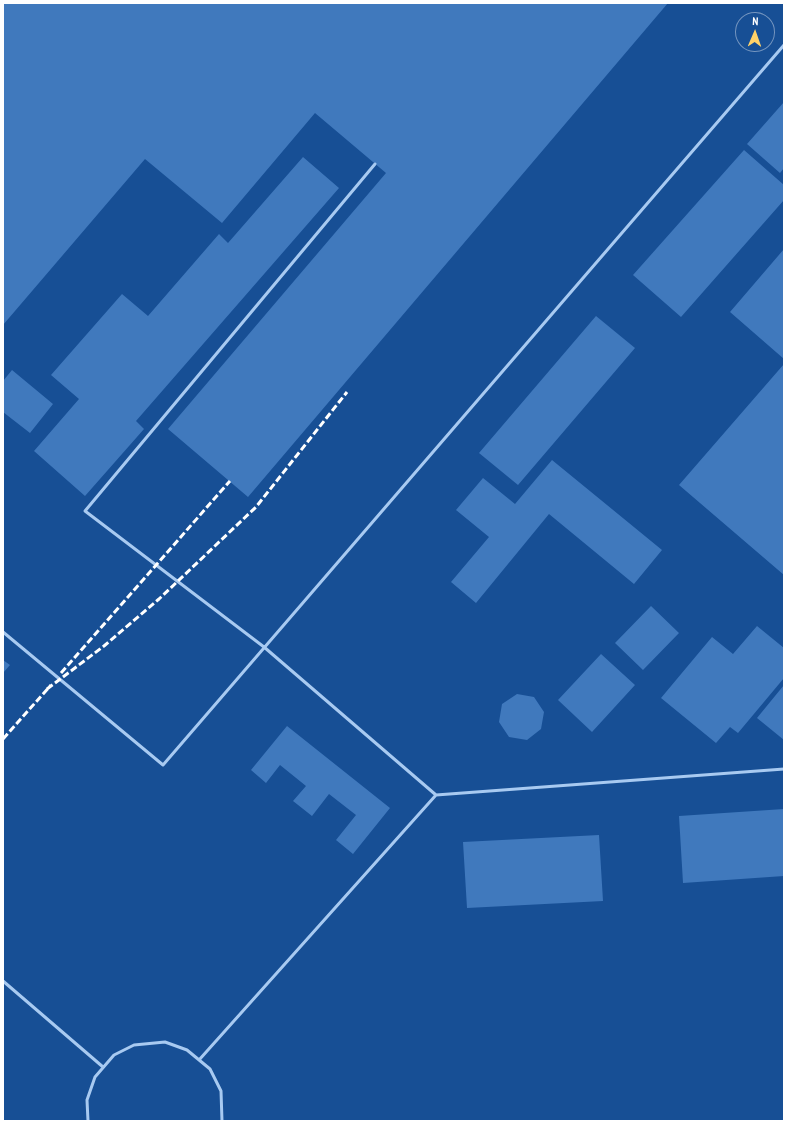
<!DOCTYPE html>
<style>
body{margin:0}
#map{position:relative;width:787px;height:1124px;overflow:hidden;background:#174f95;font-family:"PT Sans Narrow",sans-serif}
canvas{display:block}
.frame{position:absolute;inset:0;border:4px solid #fff;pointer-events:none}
.north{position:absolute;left:735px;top:12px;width:40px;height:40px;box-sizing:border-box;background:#174f95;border:1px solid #7495bf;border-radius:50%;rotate:2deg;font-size:11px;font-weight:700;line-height:16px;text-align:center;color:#fff}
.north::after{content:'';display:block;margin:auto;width:14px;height:18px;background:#ffd268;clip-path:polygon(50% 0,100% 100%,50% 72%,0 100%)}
</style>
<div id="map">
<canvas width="787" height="1124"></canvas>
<div class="frame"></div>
<div class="north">N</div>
</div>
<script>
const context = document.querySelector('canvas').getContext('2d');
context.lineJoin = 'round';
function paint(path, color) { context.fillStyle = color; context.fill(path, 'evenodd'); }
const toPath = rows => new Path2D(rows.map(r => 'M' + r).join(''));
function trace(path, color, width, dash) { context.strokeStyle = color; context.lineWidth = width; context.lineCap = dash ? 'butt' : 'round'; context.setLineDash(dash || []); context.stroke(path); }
paint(toPath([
 [3,3,668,3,248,497,168,429,386,173,315,113,222,223,145,159,3,325],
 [784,102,784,168,780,173,747,144],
 [744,150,784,185,784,200,681,317,633,275],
 [303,157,339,188,136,421,144,429,85,496,34,451,79,399,51,375,122,294,148,316,219,234,228,243],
 [784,249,784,359,730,312],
 [596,316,635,348,518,485,479,453],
 [784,364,784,575,679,485],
 [12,370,53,404,30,433,3,412,3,381],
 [552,460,662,550,634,584,549,514,476,603,451,582,489,537,456,510,483,478,515,504],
 [651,606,679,633,643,670,615,643],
 [757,626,784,648,784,678,738,733,730,727,716,743,661,698,712,637,733,654],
 [601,654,635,685,592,732,558,700],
 [3,660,10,665,3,673],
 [784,685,784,740,757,718],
 [517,694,534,697,544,712,541,729,527,740,509,737,499,722,502,704],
 [287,726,390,808,353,854,336,840,356,815,329,794,312,816,293,801,306,786,280,765,266,783,251,770],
 [784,809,784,876,683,883,679,816],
 [599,835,603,901,467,908,463,842]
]), '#4079bd');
trace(toPath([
 [375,164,85,511,264,647,436,795],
 [3,632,163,765,784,45],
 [3,981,103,1067],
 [199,1060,436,795,784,769],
 [88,1121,87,1100,95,1077,114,1055,134,1045,165,1042,187,1050,210,1069,221,1091,222,1121]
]), '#a8caf1', 3);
trace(toPath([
 [61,673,230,481],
 [47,689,104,646,159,599,256,507,347,392],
 [3,739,51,685]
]), '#fff', 3, [7, 3]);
</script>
